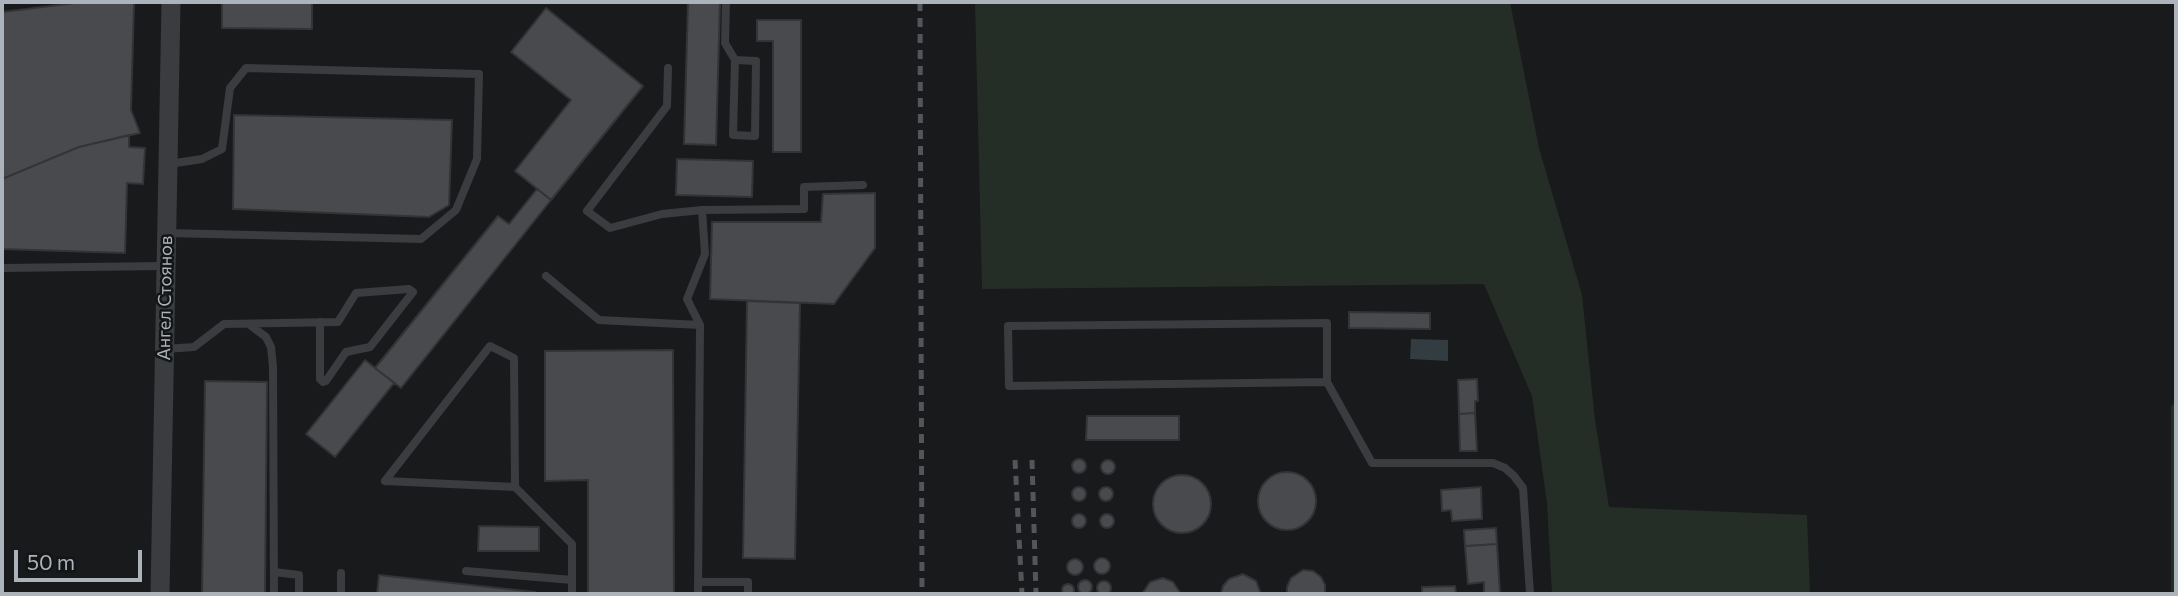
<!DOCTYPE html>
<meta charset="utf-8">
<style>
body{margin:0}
#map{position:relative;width:2178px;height:596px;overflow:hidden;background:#191a1b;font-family:Commissioner,sans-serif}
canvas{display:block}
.frame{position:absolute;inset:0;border:4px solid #adb3ba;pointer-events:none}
.scale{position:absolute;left:14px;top:550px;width:128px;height:32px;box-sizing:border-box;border:4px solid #adb3ba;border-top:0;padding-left:9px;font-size:21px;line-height:24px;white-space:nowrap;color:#adb3ba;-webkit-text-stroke:5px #141516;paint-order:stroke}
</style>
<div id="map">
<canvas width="2178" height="596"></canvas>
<div class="frame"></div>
<div class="scale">50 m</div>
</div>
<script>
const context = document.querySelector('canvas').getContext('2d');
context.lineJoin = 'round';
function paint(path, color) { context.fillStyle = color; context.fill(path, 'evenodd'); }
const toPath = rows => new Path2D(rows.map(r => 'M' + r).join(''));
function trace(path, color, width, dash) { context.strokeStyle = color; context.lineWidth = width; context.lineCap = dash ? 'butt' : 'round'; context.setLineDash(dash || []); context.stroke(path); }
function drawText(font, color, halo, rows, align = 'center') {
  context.font = font + ' Commissioner,sans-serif'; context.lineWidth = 5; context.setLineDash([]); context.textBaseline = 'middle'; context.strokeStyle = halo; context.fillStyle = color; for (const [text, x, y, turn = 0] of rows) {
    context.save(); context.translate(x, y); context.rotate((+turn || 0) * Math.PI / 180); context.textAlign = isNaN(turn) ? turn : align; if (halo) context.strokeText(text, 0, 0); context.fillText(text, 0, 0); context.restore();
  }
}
paint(toPath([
 [975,2,1510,2,1539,148,1582,295,1595,420,1609,507,1807,515,1810,594,1552,594,1547,503,1532,396,1484,284,982,289],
 [2176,400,2176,594,2171,594,2171,407]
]), '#252e26');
paint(toPath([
 [1411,339,1448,340,1448,361,1410,359]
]), '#323c41');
const building = toPath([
 [83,2,132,2,134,4,131,110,140,133,79,147,2,179,2,12,83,2],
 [222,2,312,2,312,29,222,28,222,2],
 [688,2,720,2,716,145,684,144,688,2],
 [546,8,643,86,551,200,515,171,571,100,511,52,546,8],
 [757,20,801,20,801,152,773,152,773,41,757,41,757,20],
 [234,115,452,120,449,205,429,217,233,209,234,115],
 [129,135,129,147,145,148,143,184,127,183,125,253,2,249,2,179,79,147,129,135],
 [677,159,753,161,752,197,676,195,677,159],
 [537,189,551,200,401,388,375,368,498,216,509,224,537,189],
 [875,193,875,248,834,304,710,299,712,222,821,222,823,194,875,193],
 [747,301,800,303,795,559,743,558,747,301],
 [1349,312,1430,313,1430,329,1349,328,1349,312],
 [673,350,674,594,588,594,588,480,545,481,545,351,673,350],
 [365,360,394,383,335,457,306,434,365,360],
 [1477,379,1478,401,1475,401,1475,413,1459,414,1458,380,1477,379],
 [205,381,267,382,265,594,202,594,205,381],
 [1475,413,1477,451,1460,451,1459,414,1475,413],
 [1087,416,1179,416,1179,440,1086,440,1087,416],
 '1072 466a7 7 0 1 1 14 0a7 7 0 1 1-14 0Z',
 '1101 467a7 7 0 1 1 14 0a7 7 0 1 1-14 0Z',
 '1258 501a29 29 0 1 1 58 0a29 29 0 1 1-58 0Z',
 '1153 504a29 29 0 1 1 58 0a29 29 0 1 1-58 0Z',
 '1072 494a7 7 0 1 1 14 0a7 7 0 1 1-14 0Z',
 '1099 494a7 7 0 1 1 14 0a7 7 0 1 1-14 0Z',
 [1481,487,1482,519,1452,521,1451,510,1442,511,1441,490,1481,487],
 '1100 521a7 7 0 1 1 14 0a7 7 0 1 1-14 0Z',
 '1072 521a7 7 0 1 1 14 0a7 7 0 1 1-14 0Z',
 [479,526,539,527,539,551,478,551,479,526],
 [1496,528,1497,544,1465,546,1464,530,1496,528],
 [1497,544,1500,594,1484,594,1484,582,1468,584,1465,546,1497,544],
 '1094 566a8 8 0 1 1 16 0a8 8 0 1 1-16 0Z',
 '1067 567a8 8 0 1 1 16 0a8 8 0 1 1-16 0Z',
 [1303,570,1313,571,1321,577,1325,585,1325,594,1287,594,1287,587,1291,578,1303,570],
 [1243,574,1256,581,1261,594,1221,594,1223,586,1229,579,1243,574],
 [379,575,535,592,535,594,377,594,379,575],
 [1163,578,1173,582,1181,594,1142,594,1150,582,1163,578],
 '1078 587a7 7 0 1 1 14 0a7 7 0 1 1-14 0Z',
 '1097 588a7 7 0 1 1 14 0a7 7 0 1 1-14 0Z',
 '1062 590a6 6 0 1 1 12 0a6 6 0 1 1-12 0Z',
 [1455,586,1456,594,1422,594,1422,587,1455,586]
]);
paint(building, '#484a4e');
trace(building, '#343437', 2);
trace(toPath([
 [726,2,725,43,735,60,733,135,755,136,756,61,735,60],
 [668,68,667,106,587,211,610,228,662,214,702,210,705,254,687,299,700,325],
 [702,210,804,209,804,187,863,185],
 [167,233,421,239,456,210,477,159,479,74,246,68,230,88,222,149,202,159,169,164],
 [2,268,166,266],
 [546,276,599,320,700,325,698,594],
 [250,325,266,337,271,347,273,367,274,594],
 [165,349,194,347,224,324,338,322,356,293,409,289,413,292,370,347,346,352,326,381,323,382,320,379,320,322],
 [1327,382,1327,323,1008,326,1009,386,1327,382,1372,463,1493,463,1505,468,1514,476,1523,488,1530,594],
 [385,481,490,346,514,358,515,487,572,544,572,594],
 [385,481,515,487],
 [466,571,572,580],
 [274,572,299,575,299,594],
 [699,582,748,582,748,594],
 [341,594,341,573]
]), '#3b3c40', 8);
trace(toPath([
 [160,594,171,2]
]), '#3b3c40', 19);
trace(toPath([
 [920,2,922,594],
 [1015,460,1022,594],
 [1032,460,1036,594]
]), '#525559', 5, [9, 7]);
drawText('18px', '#adb3ba', '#141516', [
 ["Ангел Стоянов",165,298,-89]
]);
</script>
